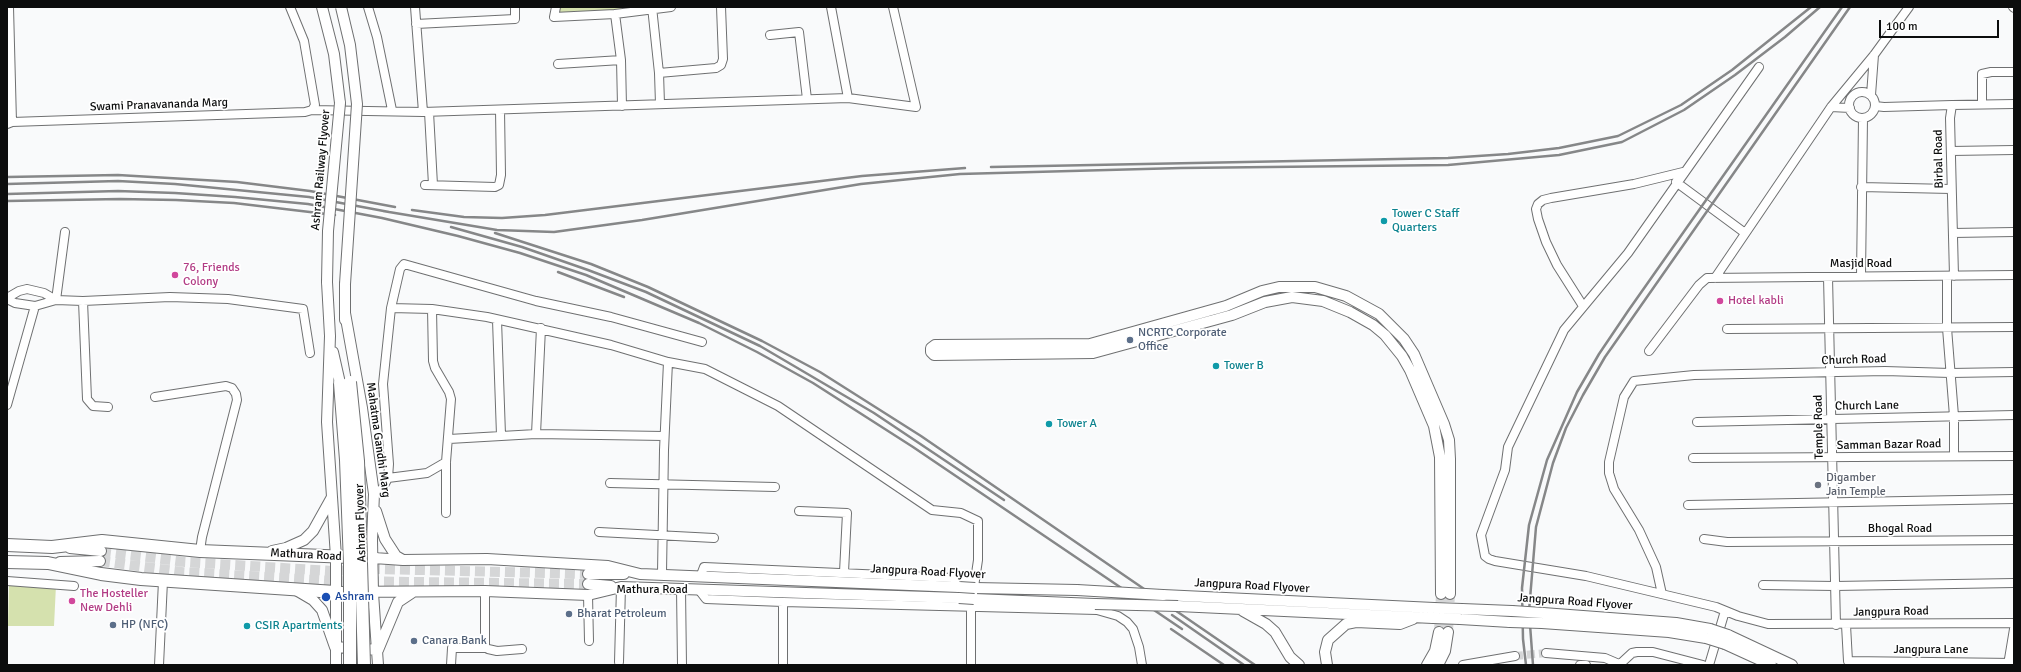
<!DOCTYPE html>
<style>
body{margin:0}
#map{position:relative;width:2021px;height:672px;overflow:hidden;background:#f9fafb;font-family:Signika,sans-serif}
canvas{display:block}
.frame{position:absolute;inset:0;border:8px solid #0c0d0d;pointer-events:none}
.scale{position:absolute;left:1879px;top:20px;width:120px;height:18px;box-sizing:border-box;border:2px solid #0c0d0d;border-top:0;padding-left:5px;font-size:12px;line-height:14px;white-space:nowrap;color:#0c0d0d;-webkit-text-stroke:3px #fff;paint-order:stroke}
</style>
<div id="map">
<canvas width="2021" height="672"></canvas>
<div class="frame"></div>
<div class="scale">100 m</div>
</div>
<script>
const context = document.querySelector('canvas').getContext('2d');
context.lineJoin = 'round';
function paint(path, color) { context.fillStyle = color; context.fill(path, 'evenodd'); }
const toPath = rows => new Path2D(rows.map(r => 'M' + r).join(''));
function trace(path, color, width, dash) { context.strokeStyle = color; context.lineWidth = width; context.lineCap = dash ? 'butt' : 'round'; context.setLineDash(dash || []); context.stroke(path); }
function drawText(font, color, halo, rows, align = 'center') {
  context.font = font + ' Signika,sans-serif'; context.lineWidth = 3.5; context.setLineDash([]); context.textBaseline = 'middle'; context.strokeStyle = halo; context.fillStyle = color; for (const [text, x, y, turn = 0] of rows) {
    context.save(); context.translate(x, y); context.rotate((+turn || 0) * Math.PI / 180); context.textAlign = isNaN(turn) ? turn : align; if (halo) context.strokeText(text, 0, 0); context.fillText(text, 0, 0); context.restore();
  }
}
paint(toPath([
 [557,7,621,7,622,10,558,17],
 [9,581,56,585,54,626,8,626]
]), '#d5e1ae');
trace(toPath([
 [1515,656,1546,653]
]), '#d5d6d7', 8, [8, 4]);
trace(toPath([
 [101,551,185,562,332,571,378,569,588,574],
 [100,561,182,572,332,581,588,584],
 [1439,632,1441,594],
 [1448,632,1450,594]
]), '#d5d6d7', 10, [10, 5]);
const minor = toPath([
 [9,7,12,122],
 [290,7,304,41,315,105,312,110],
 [368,7,377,37,392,110],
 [556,7,554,17,615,14,671,7],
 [652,7,659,73,660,104],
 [831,7,848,98],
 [2013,7,2014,8],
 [615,14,621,60,622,106],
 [416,24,515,19,515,7],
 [770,35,799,32,807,99],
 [558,64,621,60],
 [1759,67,1628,253,1564,330,1508,447,1505,470,1481,535,1485,556,1489,559,1495,561,1586,576,1716,607,1738,616,1768,624,2014,623],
 [659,73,716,68,721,65,723,59,721,7],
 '1849 105a13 13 0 1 1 26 0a13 13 0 1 1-26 0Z',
 [1871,95,1874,55],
 [1982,103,1982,74,1991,72,2014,72],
 [1875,106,1884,107,1952,105],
 [1831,107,1850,108],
 [423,112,848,98,916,107,893,7],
 [429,112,433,185],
 [7,124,12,122,305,112,312,110,423,112,415,7],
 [1951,151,2014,150],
 [1676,182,1745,233],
 [425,185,495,187,499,185,501,175,500,110],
 [1861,187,1951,189],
 [1953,233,2014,232],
 [1861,276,1863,118],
 [1947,276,1947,328,1954,416,1954,456],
 [1954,276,1950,118,1952,105,2014,104],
 [1828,277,1836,625],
 [1715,278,1831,107,1874,55,1909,7],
 [7,298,19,291,27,289,44,293,56,300],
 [7,299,15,303,35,306,56,300,83,301,170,297,228,299,303,309,310,353],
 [56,300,65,232],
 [83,301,87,399,93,406,108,407],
 [1583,306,1557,265,1546,242,1538,219,1536,209,1538,204,1543,200,1551,198,1634,184,1683,172],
 [391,308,432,309,487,317,611,345,668,362,705,369,778,406,932,510,961,513,978,521,978,560,971,607,971,665],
 [432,309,433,361,435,368,449,392,451,399,446,462,446,513],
 [497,320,501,435],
 [1727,329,2014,327],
 [1649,351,1699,285,1707,278,2014,275],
 [155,397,226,386,232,388,236,394,237,400,202,537,200,551],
 [7,405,35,306],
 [1697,422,2014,415],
 [536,434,541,328],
 [449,439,536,434,664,436],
 [1693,458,2014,456],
 [388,478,427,473,446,462],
 [610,483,775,487],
 [374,494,382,489,388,478,389,464,383,384,391,308,400,269,404,264,536,301,611,317,702,342],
 [1688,505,2014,499],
 [799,511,847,513,844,572],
 [599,532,714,538],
 [1704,539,1727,542,2014,540],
 [662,573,664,450,668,362],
 [701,575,704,567,975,579],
 [7,581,74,586],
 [1763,585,1835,586,2014,583],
 [681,589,682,665],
 [699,590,706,599,783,602,1097,610,1118,616,1127,622,1133,629,1139,647,1142,665],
 [485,591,485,647,488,649,497,651,522,649],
 [1662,594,1656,567,1639,530,1614,489,1609,473,1609,462,1624,397,1634,381,1694,375,1885,371,1950,373,2014,372],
 [588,595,589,641],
 [783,602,783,665],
 [1846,625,1848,661,2014,663],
 [1546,653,1605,658,1619,664],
 [619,662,621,587],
 [159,665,163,581],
 [451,665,452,648,486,648],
 [1463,665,1515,656],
 [1580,665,1586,665],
 [1619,665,1632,653,1637,652,1653,652,1703,665],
 [1709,665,1725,611],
 [2008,665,2014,629]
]);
const major = toPath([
 [322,7,334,54,340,103],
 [327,282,330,336,327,422,336,557,336,665],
 [345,284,345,320],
 [345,313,362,408,374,494,372,540,373,593,378,665],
 [333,352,340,383],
 [376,511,385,539,396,556,403,560],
 [70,548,101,551],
 [272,551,286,548,304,540,313,531,332,497],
 [374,558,403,560,487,559,608,566,640,574,959,587],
 [60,562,100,561],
 [588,574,624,574],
 [588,584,611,586],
 [975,588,1077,590],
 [296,590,313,600,322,610,335,647,378,650,398,602,413,592],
 [335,592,485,591,588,595,621,587,959,598],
 [1441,594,1440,457,1434,426,1410,370,1402,356,1385,335,1373,325,1350,312,1323,301,1292,297,1265,302,1232,315,1093,353,934,355,931,352,931,348,935,345,1090,344,1226,306,1262,291,1279,287,1315,287,1346,296,1379,314,1404,339,1414,354,1444,424,1449,440,1450,459,1450,594],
 [1163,595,1434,608],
 [974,599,1095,604],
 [1178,606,1433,618],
 [1462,609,1512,611],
 [1243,611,1266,624,1275,632,1290,657,1299,665],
 [1543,613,1676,623,1710,629],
 [1460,619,1510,622],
 [1542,623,1669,632,1706,638],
 [1728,635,1792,665],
 [1725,644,1771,665],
 [1327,665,1325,652,1328,640,1346,624,1356,622,1400,624,1413,619],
 [1427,665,1435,651,1439,632],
 [1438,665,1445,651,1448,632]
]);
const highway = toPath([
 [7,545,52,547,102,541,200,551,374,558],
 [7,562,48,563,101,574,141,579,335,592]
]);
trace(minor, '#6f7071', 10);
trace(major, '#6f7071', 12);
trace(highway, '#6f7071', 14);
trace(minor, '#fff', 8);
trace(major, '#fff', 10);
trace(highway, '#fff', 12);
trace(toPath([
 [991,167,1448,158,1508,154,1559,148,1618,136,1681,105,1732,70,1811,7],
 [7,177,118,175,237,182,310,191,395,207],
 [7,184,118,181,175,184,309,197,389,212],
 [7,194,118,191,175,193,235,197,308,204,382,218,458,236,520,253,586,275,699,323,757,352,813,383,913,447,1182,629],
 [7,201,120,199,176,200,234,203,335,215],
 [412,210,464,217,502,218,545,215,862,176,965,168],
 [383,211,497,230,554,232,642,220,861,184,960,174,1181,168,1448,165,1559,155,1622,142,1684,110,1735,75,1785,37,1820,7],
 [451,227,522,247,588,270,646,292,760,346,874,413,1004,500],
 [495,233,591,264,648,287,762,341,820,372,921,436,1255,665],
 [558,272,624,297],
 [1172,615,1244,665],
 [1171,629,1224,665],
 [1526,665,1523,639,1522,588,1529,525,1547,460,1577,392,1599,354,1628,311,1842,7],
 [1533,665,1529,611,1536,527,1553,463,1566,428,1583,395,1605,357,1850,7]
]), '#868788', 2.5);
const majorBridge = toPath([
 [341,7,350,45,357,104,345,284],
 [327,282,328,231,340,103],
 [959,587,975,588],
 [1077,590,1163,595],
 [959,598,974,599],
 [1095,604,1178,606],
 [1434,608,1462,609],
 [1512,611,1543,613],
 [1433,618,1460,619],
 [1510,622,1542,623],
 [1710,629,1728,635],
 [1706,638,1725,644]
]);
const highwayBridge = toPath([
 [350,382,358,461,364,665],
 [340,383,346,460,350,564,350,665]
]);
trace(majorBridge, '#6f7071', 12, []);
trace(highwayBridge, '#6f7071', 14, []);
trace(majorBridge, '#fff', 10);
trace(highwayBridge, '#fff', 12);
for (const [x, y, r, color] of [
 [1384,221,4,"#0f9aa8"],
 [175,275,4,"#d1479c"],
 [1720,301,4,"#d1479c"],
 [1130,340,4,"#5c6f8a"],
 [1216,366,4,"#0f9aa8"],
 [1049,424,4,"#0f9aa8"],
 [1818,485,4,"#6b7280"],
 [326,597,5,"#1a4fb4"],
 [72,601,4,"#d1479c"],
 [569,614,4,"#5c6f8a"],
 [113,625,4,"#5c6f8a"],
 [247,626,4,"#0f9aa8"],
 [414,641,4,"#5c6f8a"]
]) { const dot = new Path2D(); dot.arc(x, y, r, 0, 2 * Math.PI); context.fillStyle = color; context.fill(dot); trace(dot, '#fff', 1.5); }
drawText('12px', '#0c0d0d', '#fff', [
 ["Swami Pranavananda Marg",159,105,-2],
 ["Birbal Road",1939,159,-91],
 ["Ashram Railway Flyover",321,170,-85],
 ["Masjid Road",1861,264],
 ["Church Road",1854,360,-2],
 ["Church Lane",1867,406,-1],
 ["Temple Road",1819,427,-91],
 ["Mahatma Gandhi Marg",378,440,82],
 ["Samman Bazar Road",1889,445,-1],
 ["Ashram Flyover",361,523,-92],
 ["Bhogal Road",1900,529],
 ["Mathura Road",306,555,3],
 ["Jangpura Road Flyover",928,572,3],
 ["Jangpura Road Flyover",1252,586,3],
 ["Mathura Road",652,590],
 ["Jangpura Road Flyover",1575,602,4],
 ["Jangpura Road",1891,612,-1],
 ["Jangpura Lane",1931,650]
]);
drawText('12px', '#0d838f', '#fff', [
 ["Tower C Staff",1392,214],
 ["Quarters",1392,228],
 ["Tower B",1224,366],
 ["Tower A",1057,424],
 ["CSIR Apartments",255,626]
], 'left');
drawText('12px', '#b23c85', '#fff', [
 ["76, Friends",183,268],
 ["Colony",183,282],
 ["Hotel kabli",1728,301],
 ["The Hosteller",80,594],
 ["New Dehli",80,608]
], 'left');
drawText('12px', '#4e5e75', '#fff', [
 ["NCRTC Corporate",1138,333],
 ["Office",1138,347],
 ["Bharat Petroleum",577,614],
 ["HP (NFC)",121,625],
 ["Canara Bank",422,641]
], 'left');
drawText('12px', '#5b616d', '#fff', [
 ["Digamber",1826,478],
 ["Jain Temple",1826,492]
], 'left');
drawText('12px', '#164399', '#fff', [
 ["Ashram",335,597]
], 'left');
</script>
